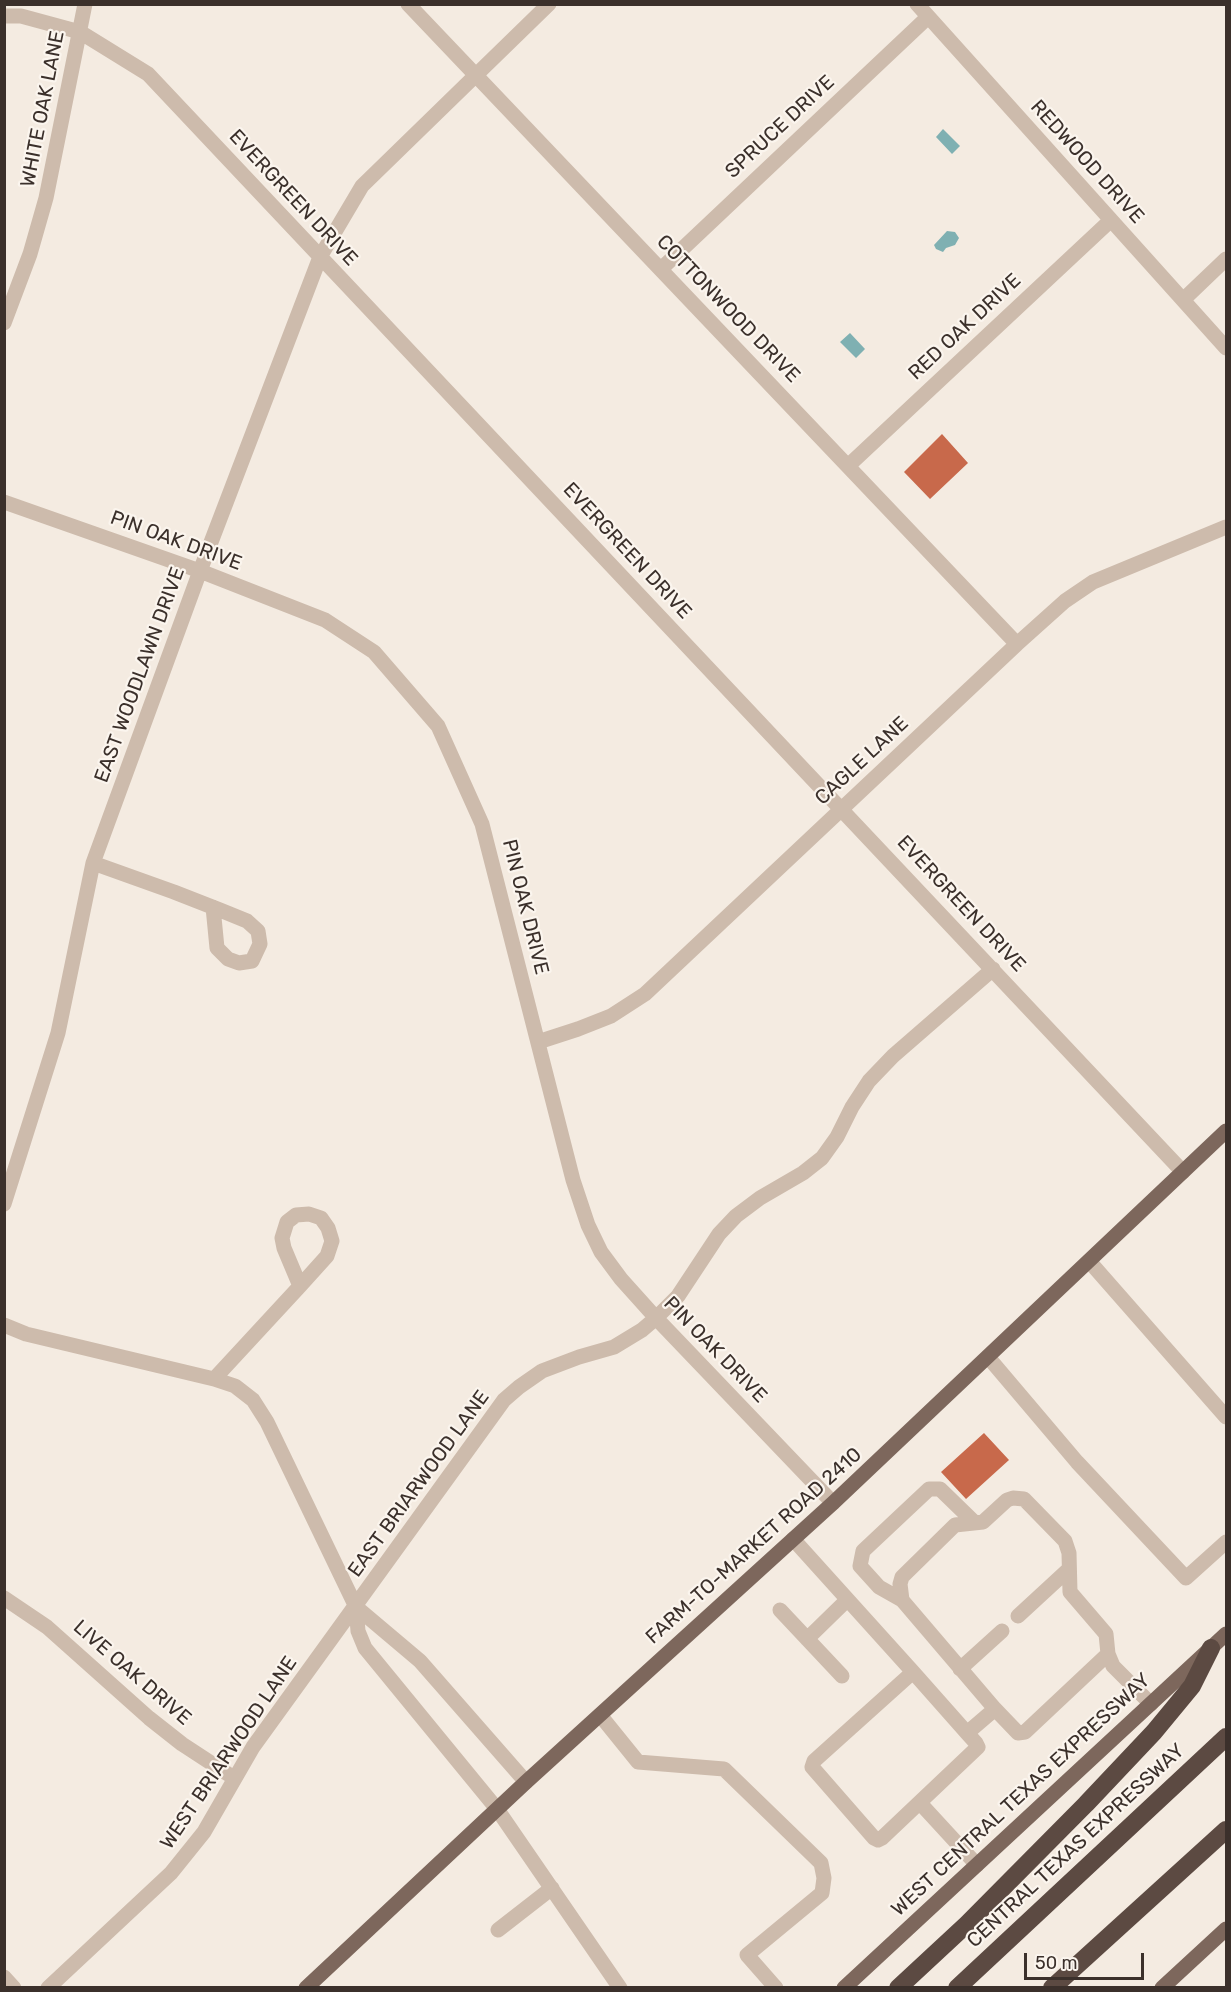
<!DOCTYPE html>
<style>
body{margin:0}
#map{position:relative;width:1231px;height:1992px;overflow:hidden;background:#f4ebe1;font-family:Rubik,sans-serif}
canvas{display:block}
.frame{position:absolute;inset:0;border:6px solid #3b302b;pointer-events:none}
.scale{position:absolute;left:1024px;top:1953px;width:120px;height:27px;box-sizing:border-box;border:3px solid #3b302b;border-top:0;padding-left:8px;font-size:18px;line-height:21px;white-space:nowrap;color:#3b302b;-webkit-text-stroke:4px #fbf5ee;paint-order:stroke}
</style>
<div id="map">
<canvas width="1231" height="1992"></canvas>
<div class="frame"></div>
<div class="scale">50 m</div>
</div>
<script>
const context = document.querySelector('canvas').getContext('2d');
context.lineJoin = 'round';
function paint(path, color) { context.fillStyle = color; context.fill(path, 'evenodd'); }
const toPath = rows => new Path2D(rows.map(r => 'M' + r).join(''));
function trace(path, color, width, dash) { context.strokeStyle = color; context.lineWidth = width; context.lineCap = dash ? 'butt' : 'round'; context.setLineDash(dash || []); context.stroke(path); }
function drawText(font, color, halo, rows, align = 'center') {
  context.font = font + ' Rubik,sans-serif'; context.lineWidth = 4.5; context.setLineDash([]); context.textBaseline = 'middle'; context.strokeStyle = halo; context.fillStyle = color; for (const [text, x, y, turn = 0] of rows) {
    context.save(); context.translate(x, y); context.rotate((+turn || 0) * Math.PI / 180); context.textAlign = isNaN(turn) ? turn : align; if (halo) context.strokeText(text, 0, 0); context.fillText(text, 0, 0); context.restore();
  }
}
paint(toPath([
 [943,129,960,146,952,154,936,137],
 [947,231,955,232,959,238,955,245,946,248,943,252,936,249,934,245],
 [850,333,865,349,856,358,840,342]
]), '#7fb0b2');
paint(toPath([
 [942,434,968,463,930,499,904,472],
 [984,1433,1009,1460,966,1499,941,1472]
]), '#c8694b');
trace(toPath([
 [408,4,1017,644],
 [917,4,1226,348],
 [4,16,21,16,80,32,148,74,1183,1172],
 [661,269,928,17],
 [1183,300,1226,259],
 [4,323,30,254,46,198,85,4],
 [849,465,1111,220],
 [4,502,200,571,325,620,374,652,438,726,482,824,573,1180,588,1225,601,1252,621,1279,656,1318,833,1503],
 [93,863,174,892,220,910,247,921,258,931,260,944,252,961,239,963,228,959,217,948,213,907],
 [538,1042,578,1029,611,1016,645,994,1017,644,1065,601,1093,582,1226,527],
 [4,1204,58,1033,93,863,200,571,320,257,362,186,549,4],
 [1089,1261,1226,1417],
 [4,1325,26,1334,214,1379,235,1386,253,1400,267,1422,356,1607,358,1631,365,1648,497,1809,620,1988],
 [988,1357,1077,1462,1186,1578,1226,1542],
 [214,1379,300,1286,327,1256,332,1241,328,1228,321,1218,309,1214,296,1215,287,1222,282,1238,284,1248,300,1286],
 [793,1539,913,1672,967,1733,976,1743,978,1747,882,1838,878,1840,874,1838,812,1767,814,1761,913,1672],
 [4,1598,47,1627,149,1718,182,1744,234,1778],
 [902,1600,879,1587,860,1566,863,1551,929,1489,940,1489,975,1523],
 [356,1607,420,1661,526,1782],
 [780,1610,842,1676],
 [1018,1616,1069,1569],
 [807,1639,847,1600],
 [1108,1654,1025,1732,1018,1733,995,1709,902,1600,900,1584,902,1577,955,1525,983,1522,1007,1500,1013,1498,1024,1499,1065,1541,1069,1553,1070,1592,1106,1634,1108,1654,1113,1666,1151,1704],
 [960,1669,1002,1631],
 [600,1715,638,1762,724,1769,821,1863,824,1878,822,1893,747,1955,776,1988],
 [967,1733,995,1709],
 [920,1803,977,1865],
 [498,1930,552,1888],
 [4,1977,14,1988],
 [48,1988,171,1873,204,1832,253,1747,504,1400,519,1387,542,1371,579,1357,614,1347,642,1330,656,1318,678,1296,719,1234,736,1216,760,1198,803,1173,822,1158,837,1137,852,1107,869,1081,893,1056,993,969]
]), '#cdbbac', 15);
trace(toPath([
 [306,1988,526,1782,833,1503,1226,1131],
 [844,1988,1226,1634],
 [1162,1988,1226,1929]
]), '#7d675c', 15);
trace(toPath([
 [898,1988,967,1924,1086,1804,1154,1732,1192,1686,1211,1648],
 [957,1988,1226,1737],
 [1052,1988,1226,1830]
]), '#5c4a42', 18);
drawText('20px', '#3b302b', '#fbf5ee', [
 ["WHITE OAK LANE",43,109,-79],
 ["SPRUCE DRIVE",780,127,-43],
 ["REDWOOD DRIVE",1087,162,48],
 ["EVERGREEN DRIVE",293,198,47],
 ["COTTONWOOD DRIVE",728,309,46],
 ["RED OAK DRIVE",965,327,-43],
 ["PIN OAK DRIVE",176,541,20],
 ["EVERGREEN DRIVE",627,551,47],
 ["EAST WOODLAWN DRIVE",140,675,-70],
 ["CAGLE LANE",862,761,-43],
 ["EVERGREEN DRIVE",961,904,47],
 ["PIN OAK DRIVE",525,907,76],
 ["PIN OAK DRIVE",715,1350,46],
 ["EAST BRIARWOOD LANE",419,1484,-54],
 ["FARM-TO-MARKET ROAD 2410",754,1546,-42],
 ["LIVE OAK DRIVE",132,1673,41],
 ["WEST BRIARWOOD LANE",229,1753,-56],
 ["WEST CENTRAL TEXAS EXPRESSWAY",1021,1795,-43],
 ["CENTRAL TEXAS EXPRESSWAY",1076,1846,-43]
]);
</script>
